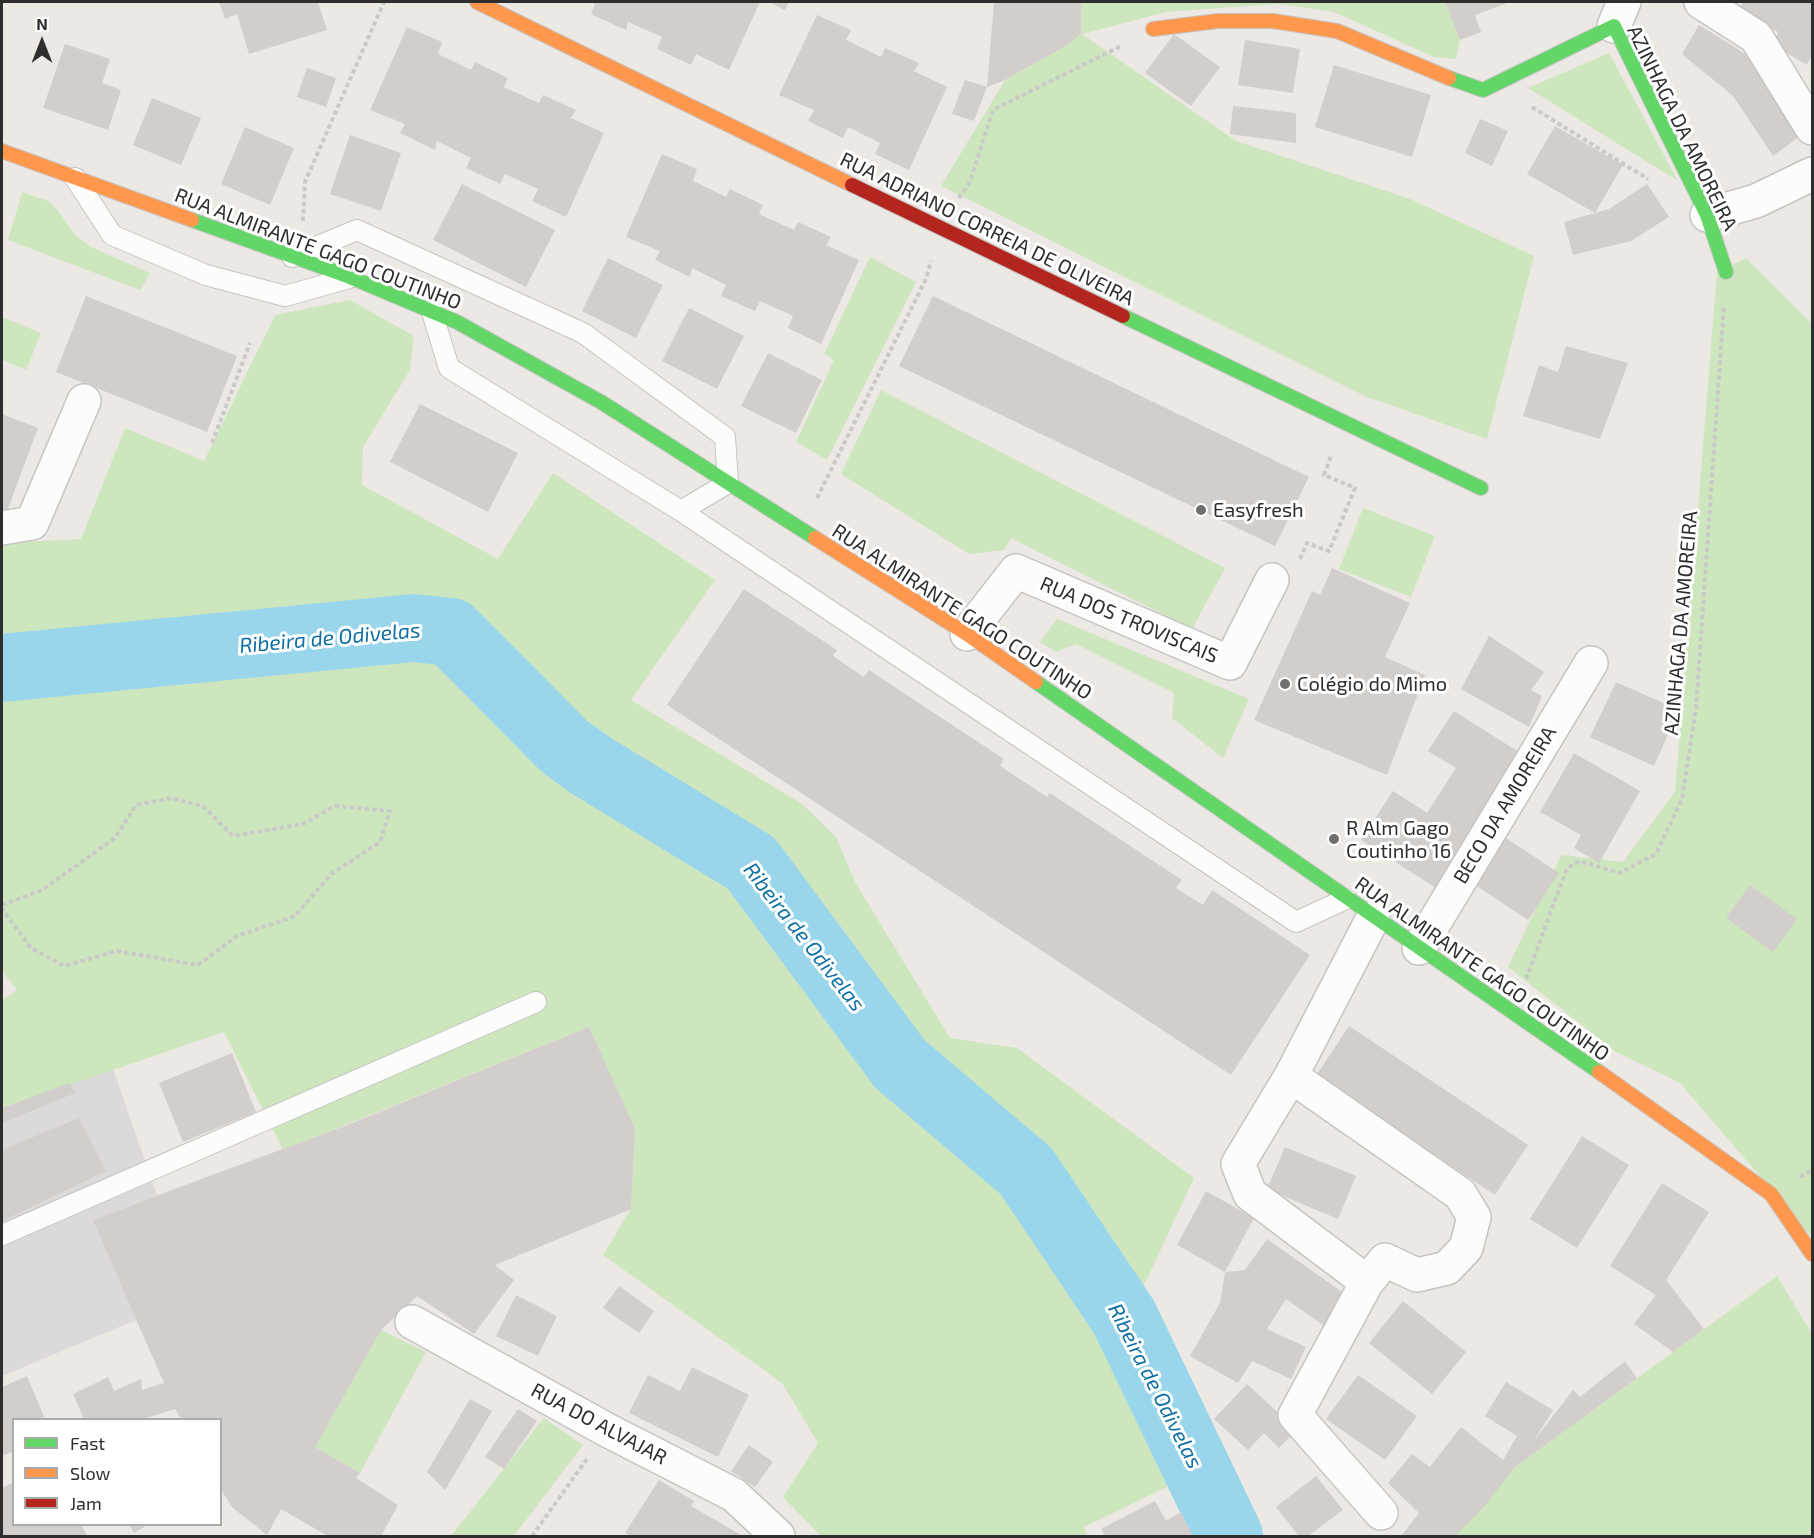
<!DOCTYPE html>
<meta charset="utf-8">
<style>
body{margin:0}
#map{position:relative;width:1814px;height:1538px;overflow:hidden;background:#ece8e4;font-family:"Exo 2",sans-serif}
canvas{display:block}
.frame{position:absolute;inset:0;border:3px solid #2e2e2e;pointer-events:none}
.legend{position:absolute;left:12px;top:1418px;width:210px;height:108px;box-sizing:border-box;background:#fff;border:2px solid #ababab;margin:0;padding:8px 10px;list-style:none;font-size:18px;color:#2e2e2e}
.legend li{display:flex;align-items:center;gap:12px;height:30px}
.legend b{width:30px;border:2px solid #ababab}
.north{position:absolute;left:12px;top:12px;width:60px;height:60px;-webkit-text-stroke:4px #fff;paint-order:stroke;rotate:0deg;font-size:16px;font-weight:700;line-height:24px;text-align:center;color:#2e2e2e}
.north::after{content:'';display:block;margin:auto;width:21px;height:27px;background:#2e2e2e;clip-path:polygon(50% 0,100% 100%,50% 72%,0 100%)}
</style>
<div id="map">
<canvas width="1814" height="1538"></canvas>
<div class="frame"></div>
<ul class="legend">
<li><b style="height:8px;background:#63d668"></b>Fast</li>
<li><b style="height:8px;background:#ff974d"></b>Slow</li>
<li><b style="height:8px;background:#b3261e"></b>Jam</li>
</ul>
<div class="north">N</div>
</div>
<script>
const context = document.querySelector('canvas').getContext('2d');
context.lineJoin = 'round';
function paint(path, color) { context.fillStyle = color; context.fill(path, 'evenodd'); }
const toPath = rows => new Path2D(rows.map(r => 'M' + r).join(''));
function trace(path, color, width, dash) { context.strokeStyle = color; context.lineWidth = width; context.lineCap = dash ? 'butt' : 'round'; context.setLineDash(dash || []); context.stroke(path); }
function drawText(font, color, halo, rows, align = 'center') {
  context.font = font + ' "Exo 2",sans-serif'; context.lineWidth = 6; context.setLineDash([]); context.textBaseline = 'middle'; context.strokeStyle = halo; context.fillStyle = color; for (const [text, x, y, turn = 0] of rows) {
    context.save(); context.translate(x, y); context.rotate((+turn || 0) * Math.PI / 180); context.textAlign = isNaN(turn) ? turn : align; if (halo) context.strokeText(text, 0, 0); context.fillText(text, 0, 0); context.restore();
  }
}
paint(toPath([
 [589,1027,635,1129,631,1209,417,1296,381,1330,267,1535,232,1507,221,1488,220,1420,181,1419,136,1320,2,1376,2,1108,113,1069,157,1195,345,1126]
]), '#dcd9db');
paint(toPath([
 [1081,2,1445,2,1460,40,1456,59,1434,57,1334,12,1279,4,1166,12,1082,34,1236,141,1410,199,1534,256,1487,439,1367,397,941,186,1005,80,1064,47,1081,34],
 [1609,53,1678,181,1528,88],
 [22,192,48,201,56,208,74,234,91,247,150,273,140,290,8,240],
 [870,257,916,282,827,460,796,442,834,360,824,354],
 [1746,258,1812,324,1812,1237,1680,1083,1616,1052,1508,967,1561,855,1623,862,1675,792,1717,272],
 [350,300,414,336,410,370,363,447,362,485,498,559,553,473,715,580,631,700,802,804,836,837,855,882,950,1038,1017,1048,1194,1178,1134,1307,1259,1536,1205,1536,1175,1483,1084,1527,1087,1536,821,1536,783,1497,818,1443,782,1383,603,1255,631,1209,635,1130,589,1027,283,1150,224,1032,2,1108,2,1000,17,990,2,971,2,543,81,539,125,428,204,461,275,315],
 [2,317,41,333,26,370,2,360],
 [881,390,1225,568,1192,629,1011,538,1004,550,969,554,841,474],
 [1363,508,1435,536,1411,597,1339,569],
 [1057,619,1249,699,1223,758,1172,718,1174,693,1076,644,1056,652,1040,642],
 [1777,1276,1812,1334,1812,1536,1454,1536,1514,1468],
 [381,1330,426,1352,360,1473,315,1447],
 [544,1418,583,1445,514,1536,451,1536]
]), '#cee6be');
trace(toPath([
 [2,668,414,628,451,632,564,746,590,765,751,863,900,1064,1026,1171,1124,1317,1229,1536]
]), '#99d6ec', 68);
paint(toPath([
 [219,2,318,2,327,30,249,54,237,14,225,19],
 [589,2,760,2,729,70,696,54,691,65,657,49,662,37,628,22,626,30,591,14,595,4],
 [769,2,789,2,785,10],
 [994,2,1081,2,1081,34,1064,47,1005,80,987,87],
 [1445,2,1510,2,1475,15,1481,32,1460,40],
 [1743,2,1812,2,1812,55,1807,65,1775,46,1778,32,1739,9],
 [817,15,851,30,846,40,881,57,885,48,919,63,914,71,947,87,909,170,875,154,880,143,848,127,843,138,808,121,814,110,779,95],
 [1699,25,1760,63,1800,136,1773,156,1733,96,1682,54],
 [407,27,442,42,438,54,471,70,475,62,508,78,504,87,539,103,543,95,576,110,571,118,604,133,566,217,532,201,538,189,505,174,500,184,466,168,471,158,437,141,435,150,400,133,405,124,370,110],
 [1174,34,1220,67,1191,106,1145,73],
 [1245,40,1300,49,1293,93,1238,85],
 [65,44,110,59,102,83,121,90,108,130,43,108],
 [1334,65,1431,95,1412,157,1315,127],
 [307,68,336,78,326,107,297,97],
 [965,80,987,87,974,121,952,114],
 [152,98,201,118,181,165,133,145],
 [1233,106,1296,113,1296,143,1230,134],
 [1480,119,1508,131,1492,166,1465,153],
 [1555,126,1623,165,1595,213,1609,209,1647,184,1669,217,1631,241,1573,255,1564,222,1595,213,1527,174],
 [245,127,294,148,270,205,221,184],
 [350,135,401,153,381,211,330,194],
 [662,154,697,169,693,181,726,197,730,189,763,205,759,214,794,230,798,222,831,237,826,245,859,260,821,344,788,328,793,316,760,301,755,311,721,296,726,285,692,268,690,277,655,260,660,251,626,237],
 [462,184,555,230,526,287,433,240],
 [608,258,663,285,636,338,582,311],
 [86,296,237,356,207,432,56,372],
 [933,296,1309,477,1275,546,899,366],
 [689,308,744,336,717,389,662,361],
 [1566,346,1628,363,1600,439,1523,416,1539,365,1558,372],
 [768,353,822,380,796,433,741,406],
 [420,404,518,453,488,512,390,462],
 [2,414,38,428,6,514,2,512],
 [1332,568,1410,603,1385,657,1425,675,1387,775,1254,720,1312,591,1320,595],
 [744,589,837,650,833,656,864,677,869,670,1004,759,1000,766,1047,797,1050,793,1182,880,1176,888,1203,905,1212,890,1310,955,1231,1075,667,705],
 [1489,636,1544,672,1531,690,1542,696,1529,727,1461,689],
 [1616,682,1679,710,1654,766,1590,737],
 [1454,711,1525,756,1439,890,1361,840,1393,791,1427,813,1456,768,1428,751],
 [1574,753,1640,791,1599,863,1574,848,1581,835,1540,812],
 [1506,838,1559,873,1528,920,1475,885],
 [1750,885,1797,919,1773,952,1726,918],
 [1349,1026,1528,1145,1495,1195,1316,1076],
 [589,1027,635,1129,631,1209,495,1265,514,1280,474,1334,417,1296,381,1330,315,1447,360,1473,356,1478,398,1505,381,1536,328,1536,281,1509,267,1535,232,1507,220,1488,220,1419,181,1419,175,1409,143,1419,84,1419,73,1394,108,1377,114,1391,141,1379,142,1390,164,1383,93,1220,345,1126],
 [232,1053,256,1112,183,1142,159,1083],
 [70,1083,75,1093,2,1123,2,1108],
 [79,1118,106,1171,2,1221,2,1150],
 [1582,1136,1629,1165,1577,1248,1530,1219],
 [1285,1147,1356,1176,1338,1219,1267,1189],
 [1662,1183,1709,1212,1666,1280,1704,1329,1673,1352,1634,1324,1656,1295,1610,1266],
 [1206,1191,1254,1218,1225,1272,1245,1270,1267,1239,1352,1299,1330,1330,1286,1299,1267,1329,1306,1347,1291,1379,1252,1361,1238,1383,1190,1356,1220,1303,1225,1272,1177,1245],
 [619,1286,654,1311,639,1333,603,1308],
 [516,1295,557,1316,538,1356,496,1336],
 [1403,1301,1466,1352,1432,1394,1369,1343],
 [1625,1361,1637,1378,1514,1468,1483,1508,1455,1536,1401,1536,1419,1513,1388,1483,1412,1454,1430,1467,1461,1427,1503,1460,1517,1436,1485,1416,1506,1382,1553,1410,1533,1442,1573,1390,1580,1397],
 [692,1367,749,1395,718,1457,629,1413,648,1375,680,1391],
 [1358,1375,1417,1416,1385,1460,1326,1419],
 [27,1376,45,1419,14,1419,14,1451,2,1456,2,1387],
 [1247,1384,1297,1430,1279,1448,1264,1433,1248,1450,1214,1419],
 [470,1399,492,1411,445,1490,427,1472],
 [518,1409,537,1421,504,1469,485,1457],
 [749,1445,773,1462,755,1487,731,1471],
 [1316,1476,1343,1510,1308,1536,1299,1536,1276,1507],
 [659,1480,694,1501,691,1506,741,1535,631,1536,625,1533],
 [14,1482,14,1524,81,1524,87,1536,2,1536,2,1488],
 [1155,1501,1166,1521,1181,1512,1193,1536,1105,1536,1101,1529],
 [129,1524,149,1524,134,1533]
]), '#d1cecb');
const lane = toPath([
 [75,178,112,235,206,275,285,296,349,278],
 [292,257,357,230,583,333,725,437,728,483,681,511,449,368,432,312],
 [681,511,1296,922,1346,899],
 [2,1235,536,1002]
]);
const street = toPath([
 [1701,2,1756,37,1812,128],
 [1614,26,1624,2],
 [1707,215,1756,201,1812,174],
 [2,528,32,523,84,401],
 [967,634,1016,571,1230,663,1272,580],
 [1373,918,1291,1076,1238,1164,1250,1194,1367,1282,1295,1415,1381,1513],
 [1419,948,1591,663],
 [1291,1076,1460,1194,1474,1217,1466,1248,1447,1268,1417,1275,1385,1260,1367,1282],
 [412,1322,607,1430,734,1495,778,1536]
]);
const fast = toPath([
 [1449,78,1483,90,1614,26,1707,215,1726,272],
 [192,220,350,277,457,322,601,402,815,538],
 [1123,316,1481,488],
 [1036,682,1599,1072]
]);
const slow = toPath([
 [477,2,852,185],
 [1153,29,1218,21,1273,21,1337,31,1449,78],
 [2,151,192,220],
 [815,538,967,634,1036,682],
 [1599,1072,1771,1194,1812,1254]
]);
const jam = toPath([
 [852,185,1123,316]
]);
trace(lane, '#c5c4c5', 22);
trace(street, '#c5c4c5', 36);
trace(fast, '#c5c4c5', 16);
trace(slow, '#c5c4c5', 16);
trace(jam, '#c5c4c5', 16);
trace(toPath([
 [1532,107,1648,179],
 [959,198,970,182,993,110,1121,46],
 [303,221,305,182,384,2],
 [212,443,250,343],
 [817,498,926,279,931,261],
 [1300,559,1307,543,1329,551,1355,488,1324,475,1331,456],
 [2,905,42,890,115,838,136,805,171,798,203,806,233,836,303,824,335,806,390,811,380,842,331,874,295,916,237,936,198,965,117,951,64,966,31,948,2,909],
 [1526,979,1567,868,1580,861,1620,873,1656,854,1682,799,1696,708,1724,305],
 [1800,1177,1812,1170],
 [532,1536,587,1459]
]), '#c9c9c8', 4, [4.5, 3]);
trace(lane, '#fcfcfb', 20);
trace(street, '#fcfcfb', 33);
trace(fast, '#63d668', 14);
trace(slow, '#ff974d', 14);
trace(jam, '#b3261e', 14);
for (const [x, y, r, color] of [
 [1201,510,6,"#706f6e"],
 [1285,684,6,"#706f6e"],
 [1334,839,6,"#706f6e"]
]) { const dot = new Path2D(); dot.arc(x, y, r, 0, 2 * Math.PI); context.fillStyle = color; context.fill(dot); trace(dot, '#fff', 2); }
drawText('20px', '#2e2e2e', '#fff', [
 ["AZINHAGA DA AMOREIRA",1682,128,64],
 ["RUA ADRIANO CORREIA DE OLIVEIRA",987,229,26],
 ["RUA ALMIRANTE GAGO COUTINHO",318,249,21],
 ["RUA ALMIRANTE GAGO COUTINHO",962,612,33],
 ["RUA DOS TROVISCAIS",1129,620,23],
 ["AZINHAGA DA AMOREIRA",1681,623,-85],
 ["BECO DA AMOREIRA",1505,805,-59],
 ["RUA ALMIRANTE GAGO COUTINHO",1482,969,35],
 ["RUA DO ALVAJAR",599,1424,28]
]);
drawText('20px', '#2e2e2e', '#fff', [
 ["Easyfresh",1213,510],
 ["Colégio do Mimo",1297,684],
 ["R Alm Gago",1346,828],
 ["Coutinho 16",1346,851]
], 'left');
drawText('italic 21px', '#0d6fa3', '#fff', [
 ["Ribeira de Odivelas",330,638,-5],
 ["Ribeira de Odivelas",804,937,52],
 ["Ribeira de Odivelas",1155,1386,63]
]);
</script>
